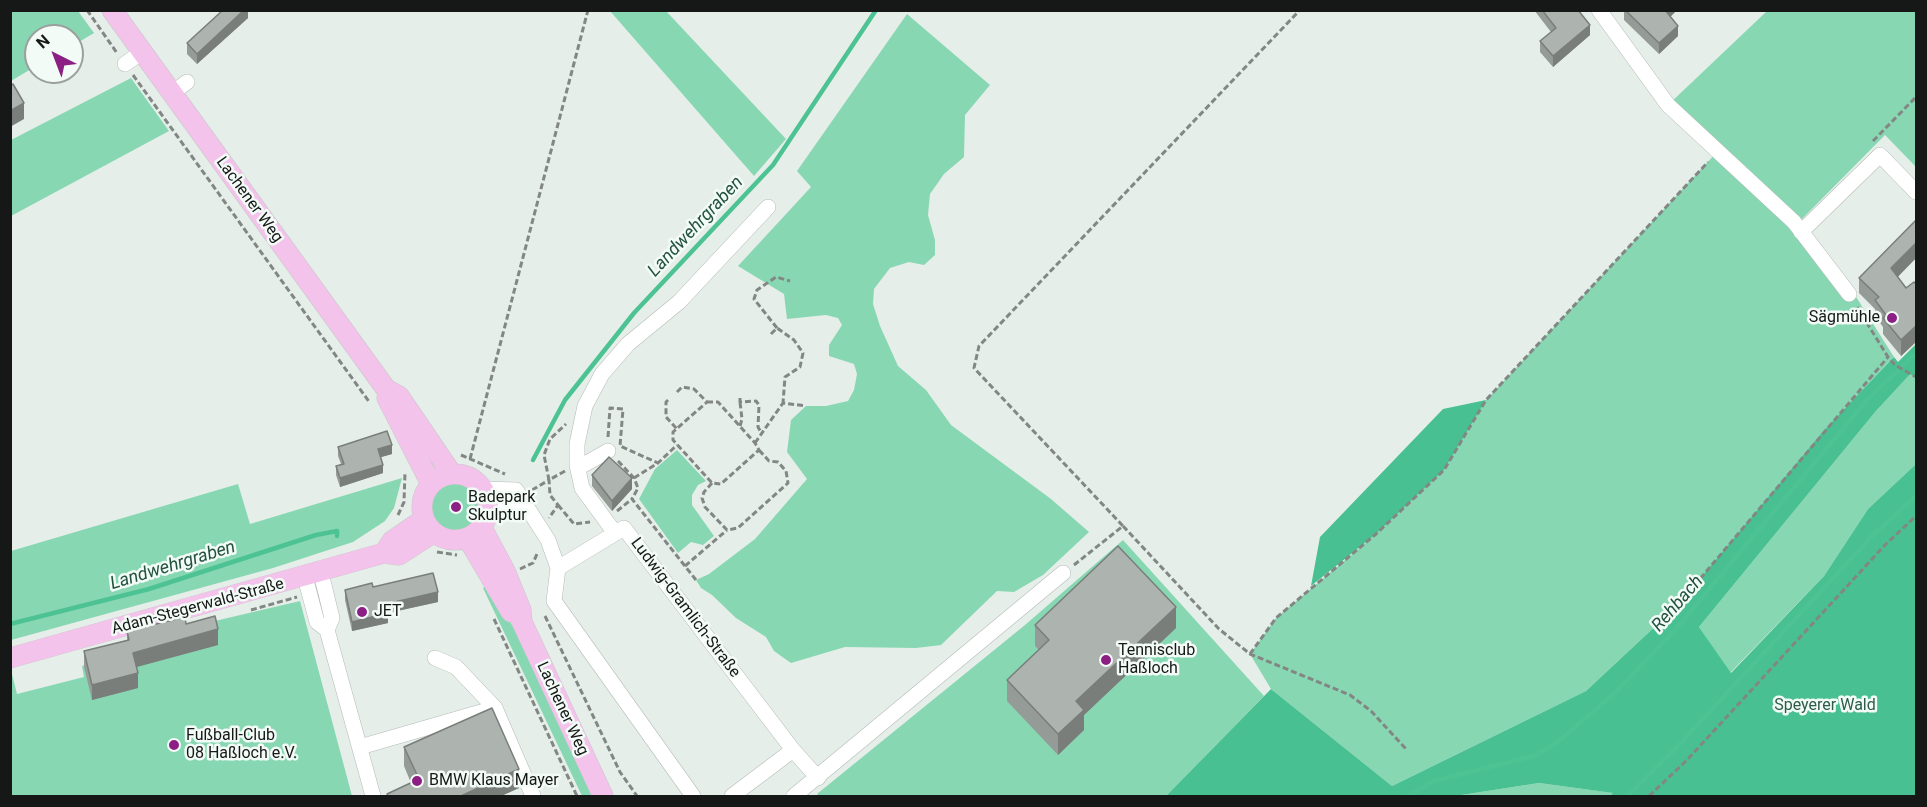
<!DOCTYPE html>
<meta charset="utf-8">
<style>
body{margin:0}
#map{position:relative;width:1927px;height:807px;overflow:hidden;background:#e6eee9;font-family:Roboto,sans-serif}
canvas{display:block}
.frame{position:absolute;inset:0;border:12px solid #161817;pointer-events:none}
.north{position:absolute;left:24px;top:24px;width:60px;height:60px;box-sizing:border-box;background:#f3fbf7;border:2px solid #9ba09d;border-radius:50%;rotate:318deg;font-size:16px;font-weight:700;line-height:24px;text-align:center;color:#161817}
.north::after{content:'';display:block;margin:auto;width:21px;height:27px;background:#8c1f83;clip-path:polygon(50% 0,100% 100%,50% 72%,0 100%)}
</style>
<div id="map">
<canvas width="1927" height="807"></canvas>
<div class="frame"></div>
<div class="north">N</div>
</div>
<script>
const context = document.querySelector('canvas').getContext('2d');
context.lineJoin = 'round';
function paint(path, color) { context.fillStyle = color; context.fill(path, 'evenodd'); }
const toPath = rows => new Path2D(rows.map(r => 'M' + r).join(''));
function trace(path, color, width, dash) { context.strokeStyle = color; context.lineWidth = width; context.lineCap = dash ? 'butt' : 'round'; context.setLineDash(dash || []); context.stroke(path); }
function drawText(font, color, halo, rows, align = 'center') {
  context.font = font + ' Roboto,sans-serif'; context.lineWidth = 5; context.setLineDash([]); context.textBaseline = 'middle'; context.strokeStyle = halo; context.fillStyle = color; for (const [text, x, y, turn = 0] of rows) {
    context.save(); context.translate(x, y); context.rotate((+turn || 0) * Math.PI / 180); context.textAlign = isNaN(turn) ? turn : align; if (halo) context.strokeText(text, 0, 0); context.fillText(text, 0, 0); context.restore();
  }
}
paint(toPath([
 [11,10,78,11,94,33,72,46,72,36,36,36,36,66,11,81],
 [610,11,666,11,786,139,754,176],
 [1767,11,1916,11,1916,167,1885,135,1799,222,1853,292,1894,357,1824,430,1677,606,1586,691,1392,786,1271,689,1250,654,1276,618,1376,534,1444,470,1486,400,1717,152,1668,105],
 [907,14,990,85,965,115,964,157,944,174,930,194,928,215,935,240,935,255,924,265,909,262,890,268,874,289,873,304,880,326,898,366,926,390,951,425,1051,499,1089,532,1043,575,1014,592,997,591,941,645,916,648,845,647,791,663,774,651,766,637,736,618,712,595,701,588,696,580,709,574,755,539,807,479,787,452,791,420,806,406,826,406,848,401,854,390,857,374,854,364,829,356,829,345,842,325,838,318,826,315,787,319,784,294,738,266,811,187,797,171],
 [131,78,169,131,11,216,11,140],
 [1910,373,1916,377,1916,464,1868,509,1824,576,1730,673,1699,627,1876,411],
 [677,450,706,481,698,485,692,495,692,505,714,536,703,545,691,542,678,553,639,499,655,469],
 [402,478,394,508,385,521,353,542,273,568,11,640,11,551,238,484,250,524],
 '430 508a25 25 0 1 1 50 0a25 25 0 1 1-50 0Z',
 [1123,540,1264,696,1166,796,819,796,817,794,1025,625],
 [488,585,515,630,593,796,582,796,483,588],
 [300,601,352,796,11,796,10,666,17,694,84,677,82,666,125,654,121,643],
 [1539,783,1614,793,1610,796,1455,796]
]), '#88d7b3');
paint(toPath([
 [1916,344,1916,377,1910,374,1876,411,1699,627,1731,673,1824,576,1868,509,1916,464,1916,796,1610,796,1613,793,1539,783,1455,796,1166,796,1271,689,1392,786,1586,691,1677,606,1824,430,1894,357,1898,362],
 [1486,400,1444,470,1376,534,1311,586,1320,537,1443,409]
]), '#49c091');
trace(toPath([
 [533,460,565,400,634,313,773,165,876,10],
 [10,624,149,589,316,535,337,531,337,536],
 [1408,796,1434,781,1534,756,1556,743,1615,693,1675,630,1867,400,1916,353],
 [1627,796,1676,748,1874,534,1916,496]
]), '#4dc394', 4.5);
const minor = toPath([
 [1599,10,1668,105,1794,222,1849,294],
 [125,64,142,52],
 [171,94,187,82],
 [1801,232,1880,155,1916,192],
 [578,468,608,451],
 [483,489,516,490,548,540,558,568,554,601,693,796],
 [489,505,524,501],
 [615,533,582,488,577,465,577,444,585,406,602,374,628,344,679,302,768,207],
 [558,568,624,528,793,750,818,778],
 [321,573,332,618,327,630],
 [305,577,317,622,327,630,373,796],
 [435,658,456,667,495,708,533,796],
 [360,747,495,708],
 [732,796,793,750],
 [794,796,1063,573]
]);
const major = toPath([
 [112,10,386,389,399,396,452,474],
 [387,398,431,484],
 '422 507a33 33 0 1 1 66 0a33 33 0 1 1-66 0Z',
 [482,528,505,571,521,610,522,622,603,796],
 [468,539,511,612],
 [384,553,392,541,424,519],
 [10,658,384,553,399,555,433,533]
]);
trace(minor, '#b4bbb7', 16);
trace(major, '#c7c8c7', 21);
trace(toPath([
 [87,10,117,53],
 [133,75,370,403],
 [1873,141,1916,97],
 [1857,307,1888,357,1895,365,1916,377],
 [777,328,754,299,757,290,776,277,790,281],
 [771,334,777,328,794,340,803,353,800,367,785,377,783,403],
 [677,392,682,387,694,389,707,402],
 [740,398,740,402,756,401,759,405,758,427,762,434],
 [668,400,666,402,666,417,677,429],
 [707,402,718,402,755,443,759,450,721,484,712,483,673,440,673,432,707,402],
 [740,426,742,419,740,402],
 [608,437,610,408,623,409,620,446,658,463],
 [755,443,783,403,806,406],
 [461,455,505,474],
 [470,459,588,10],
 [618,461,634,478,638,488,632,499,696,580],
 [565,471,549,480,544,455,550,439,566,424],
 [634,478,658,463,677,445],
 [712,483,704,492,702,498,705,507,727,530,738,528,788,483,786,471,778,462,769,461,759,450],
 [532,490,549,480,550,495,558,505,549,518],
 [558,505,574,524,590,522],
 [617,511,632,499],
 [398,515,404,502,405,473],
 [1123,526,1219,629,1250,654,1350,695,1371,711,1407,750],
 [437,552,457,555],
 [1074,565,1123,526,974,368,979,346,1300,10],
 [685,566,727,530],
 [520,569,533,563,537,554],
 [1677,606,1888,357],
 [251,610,297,597],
 [545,616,620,772,637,796],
 [494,619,577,796],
 [1250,654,1276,618,1376,534,1444,470,1486,400,1708,162],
 [1649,796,1687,760,1885,545,1916,516]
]), '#828784', 3, [6, 3]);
trace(minor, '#fff', 15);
trace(major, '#f3c3ec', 20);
paint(toPath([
 [248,10,248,18,197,64,187,54,187,43],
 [1534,10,1578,10,1590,35,1553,67,1540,52,1540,41,1551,32],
 [1624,10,1677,10,1670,17,1678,36,1659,54,1624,20],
 [1917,257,1897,277,1906,288,1917,285,1917,341,1901,356,1883,334,1883,327,1875,316,1875,309,1859,293,1859,278],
 [338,447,392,454,381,457,383,473,340,487,336,475,336,466,341,464,338,456],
 [592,475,632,489,612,511,592,486],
 [373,587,438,602,388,613,388,623,352,631,345,600,345,590],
 [186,624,218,645,136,667,138,688,92,700,84,667,84,651,127,640,127,631],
 [1035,625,1176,628,1084,715,1084,730,1058,755,1007,701,1007,680,1039,650,1035,646],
 [404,747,519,788,501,796,387,796,387,794,411,783,404,766]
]), '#959b97');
paint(toPath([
 [244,10,248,10,248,18,197,64,197,54],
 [1665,10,1677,10,1665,22],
 [1590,25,1590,35,1553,67,1553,56],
 [1678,26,1678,36,1659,54,1659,43],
 [24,103,24,119,10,127,10,111],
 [1917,242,1917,257,1891,284,1891,268],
 [1917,325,1917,341,1901,356,1901,340],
 [392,445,392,454,378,458,378,449],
 [383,465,383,473,340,487,340,478],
 [632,478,632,489,612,511,612,501],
 [438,592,438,602,388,613,388,623,352,631,352,622,386,604],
 [1176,607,1176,628,1084,715,1084,730,1058,755,1058,734,1076,701],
 [218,629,218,645,133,668,133,653],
 [138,673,138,688,92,700,92,685],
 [519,769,519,788,501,796,461,796]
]), '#797e7b');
const building = toPath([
 [223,10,244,10,197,54,187,43,223,10],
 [1542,10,1578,10,1590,25,1553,56,1540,41,1556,28,1542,10],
 [1625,10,1665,10,1678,26,1659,43,1625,10],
 [13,84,24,103,10,111,10,86,13,84],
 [1917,219,1917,242,1891,268,1906,288,1914,282,1917,285,1917,325,1901,340,1883,318,1886,315,1875,300,1879,297,1859,278,1917,219],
 [387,431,392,445,378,449,383,465,340,478,336,466,344,464,338,447,387,431],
 [609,457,632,478,612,501,592,475,609,457],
 [1118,546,1176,607,1076,701,1084,710,1058,734,1007,680,1049,640,1035,625,1118,546],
 [433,573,438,592,386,604,388,613,352,622,345,590,372,583,373,587,433,573],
 [215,616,218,629,133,653,138,673,92,685,84,651,129,640,127,631,185,617,186,624,215,616],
 [492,708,519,769,461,796,388,796,387,794,419,779,404,747,492,708]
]);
paint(building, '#adb4b0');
trace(building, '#797e7b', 1.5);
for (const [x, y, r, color] of [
 [1892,318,6,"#8c1f83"],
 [456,507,6,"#8c1f83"],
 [362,612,6,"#8c1f83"],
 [1106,660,6,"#8c1f83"],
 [174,745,6,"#8c1f83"],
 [417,781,6,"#8c1f83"]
]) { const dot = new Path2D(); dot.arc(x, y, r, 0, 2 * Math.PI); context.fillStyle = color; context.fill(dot); trace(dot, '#f3fbf7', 2); }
drawText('16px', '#161817', '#f3fbf7', [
 ["Lachener Weg",249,200,54],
 ["Adam-Stegerwald-Straße",198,607,-15],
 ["Ludwig-Gramlich-Straße",685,608,53],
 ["Lachener Weg",562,709,65]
]);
drawText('16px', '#161817', '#f3fbf7', [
 ["Sägmühle",1880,318,"right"],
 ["Badepark",468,498],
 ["Skulptur",468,516],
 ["JET",374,612],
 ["Tennisclub",1118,651],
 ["Haßloch",1118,669],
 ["Fußball-Club",186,736],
 ["08 Haßloch e.V.",186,754],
 ["BMW Klaus Mayer",429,781]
], 'left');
drawText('16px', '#2d5c48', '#f3fbf7', [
 ["Speyerer Wald",1825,706]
]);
drawText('italic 18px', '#23533f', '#f3fbf7', [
 ["Landwehrgraben",696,227,-47],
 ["Landwehrgraben",173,566,-17],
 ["Rehbach",1678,604,-49]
]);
</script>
